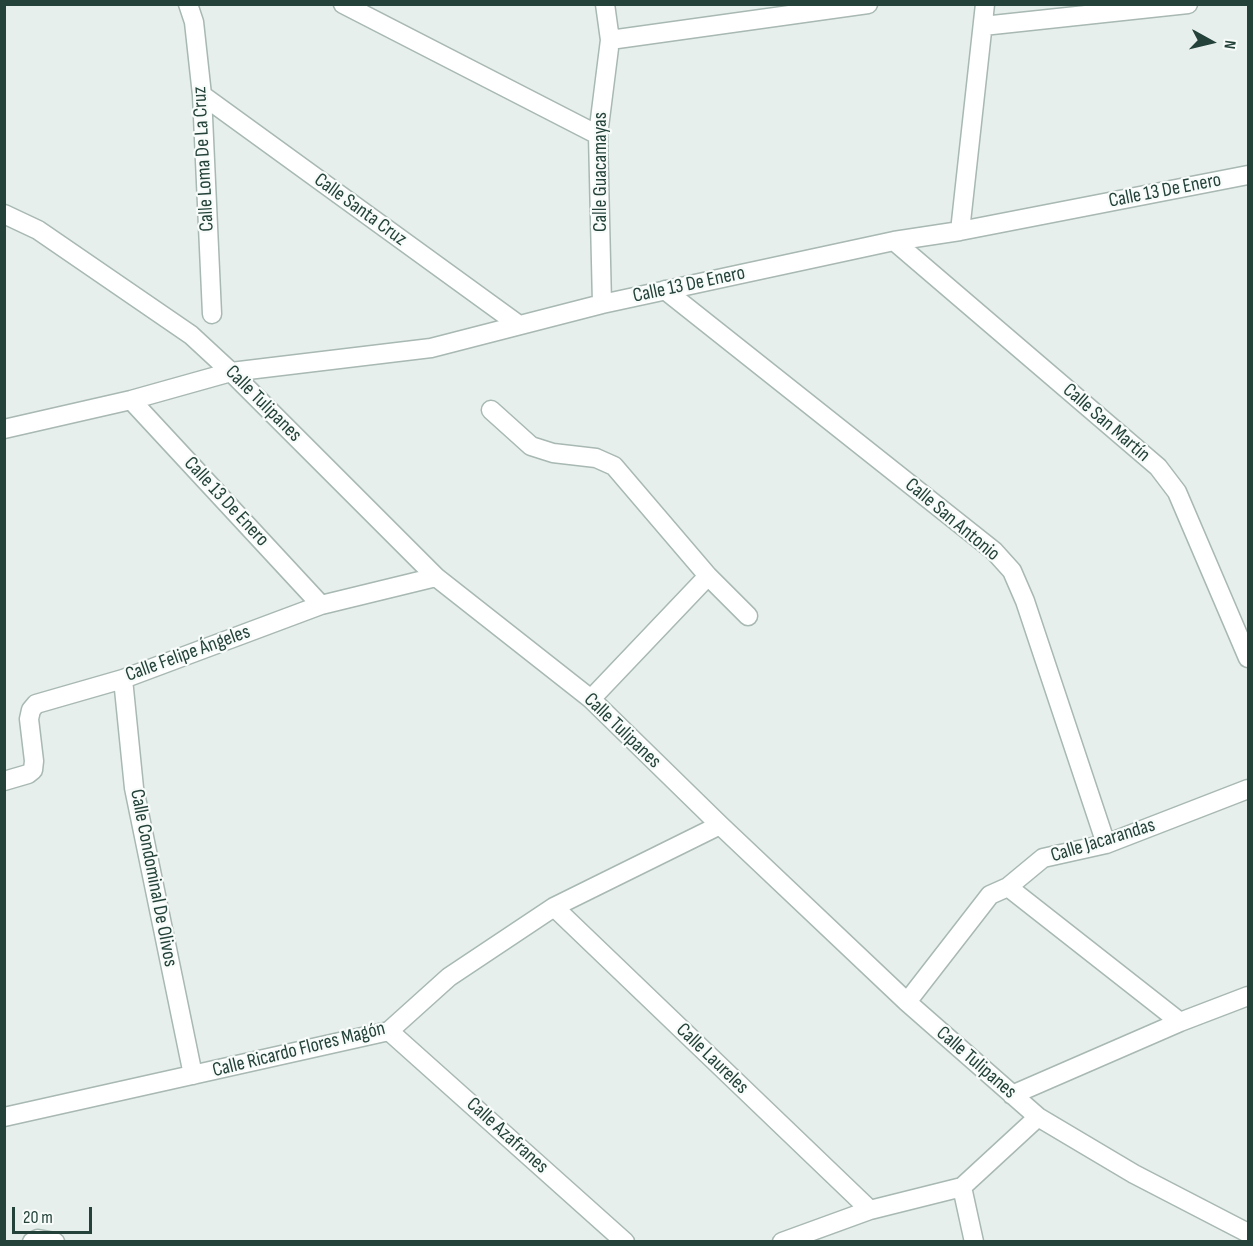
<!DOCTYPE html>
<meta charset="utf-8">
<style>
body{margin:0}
#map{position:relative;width:1253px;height:1246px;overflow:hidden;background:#e6efeb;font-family:"Sofia Sans Condensed",sans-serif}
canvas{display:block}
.frame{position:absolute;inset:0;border:6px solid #24423a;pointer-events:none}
.north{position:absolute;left:1181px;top:12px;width:60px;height:60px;-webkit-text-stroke:4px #f7fbf9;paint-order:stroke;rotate:98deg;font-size:16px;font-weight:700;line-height:24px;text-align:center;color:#24423a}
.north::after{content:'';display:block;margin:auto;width:21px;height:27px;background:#24423a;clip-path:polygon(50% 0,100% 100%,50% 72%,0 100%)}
.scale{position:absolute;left:12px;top:1207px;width:80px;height:27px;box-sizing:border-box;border:3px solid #24423a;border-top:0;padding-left:8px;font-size:18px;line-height:21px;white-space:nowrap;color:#24423a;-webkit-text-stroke:4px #f7fbf9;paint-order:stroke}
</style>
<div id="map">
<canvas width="1253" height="1246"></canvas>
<div class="frame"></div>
<div class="north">N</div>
<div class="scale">20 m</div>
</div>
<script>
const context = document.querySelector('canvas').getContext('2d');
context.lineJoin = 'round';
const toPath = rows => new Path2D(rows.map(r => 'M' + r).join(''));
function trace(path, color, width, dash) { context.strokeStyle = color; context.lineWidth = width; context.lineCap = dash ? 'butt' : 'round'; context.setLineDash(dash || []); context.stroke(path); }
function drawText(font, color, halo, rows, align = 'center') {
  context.font = font + ' "Sofia Sans Condensed",sans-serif'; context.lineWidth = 4.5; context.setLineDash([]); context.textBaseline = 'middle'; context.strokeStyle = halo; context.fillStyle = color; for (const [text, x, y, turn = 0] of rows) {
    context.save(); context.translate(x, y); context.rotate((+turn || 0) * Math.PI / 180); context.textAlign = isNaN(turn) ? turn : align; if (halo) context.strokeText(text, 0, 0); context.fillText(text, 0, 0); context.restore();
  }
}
const street = toPath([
 [188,4,194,22,202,95,212,314],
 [343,4,598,135],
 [983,26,1188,4],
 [610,40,868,4],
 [202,95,519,325],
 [4,214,38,230,191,335,231,372,436,577,591,699,720,825,907,1002,1038,1117,1134,1174,1248,1233],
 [960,231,985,4],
 [894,241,1158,467,1177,492,1248,658],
 [665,290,994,551,1012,571,1025,601,1106,844],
 [602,304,598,135,610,40,605,4],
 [131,400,321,605],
 [491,410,531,446,553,453,596,458,614,466,708,576,748,616],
 [4,429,131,400,231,372,431,348,602,304,894,241,960,231,1248,175],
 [123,679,134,788,193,1075],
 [591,699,708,576],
 [4,781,28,774,33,770,34,761,29,719,31,710,36,704,123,679,321,605,436,577],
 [1008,887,1180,1022],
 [554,907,870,1210],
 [907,1002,990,895,1008,887,1043,858,1106,844,1248,789],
 [389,1031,625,1242],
 [1012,1095,1180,1022,1248,996],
 [4,1117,389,1031,449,977,554,907,720,825],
 [962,1187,974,1242],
 [32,1242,38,1239,55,1242],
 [782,1242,870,1210,962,1187,1038,1117]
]);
trace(street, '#a8b8b2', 21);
trace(street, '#fff', 18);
drawText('20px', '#24423a', '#f7fbf9', [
 ["Calle Loma De La Cruz",204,159,-93],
 ["Calle Guacamayas",601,172,-90],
 ["Calle 13 De Enero",1165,191,-11],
 ["Calle Santa Cruz",360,210,36],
 ["Calle 13 De Enero",689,285,-12],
 ["Calle Tulipanes",263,404,45],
 ["Calle San Martín",1106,423,41],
 ["Calle 13 De Enero",226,502,47],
 ["Calle San Antonio",952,520,40],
 ["Calle Felipe Ángeles",188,654,-20],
 ["Calle Tulipanes",622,731,44],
 ["Calle Jacarandas",1103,841,-17],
 ["Calle Condominal De Olivos",153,878,79],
 ["Calle Ricardo Flores Magón",299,1050,-14],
 ["Calle Laureles",712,1059,44],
 ["Calle Tulipanes",976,1063,41],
 ["Calle Azafranes",507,1136,42]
]);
</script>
